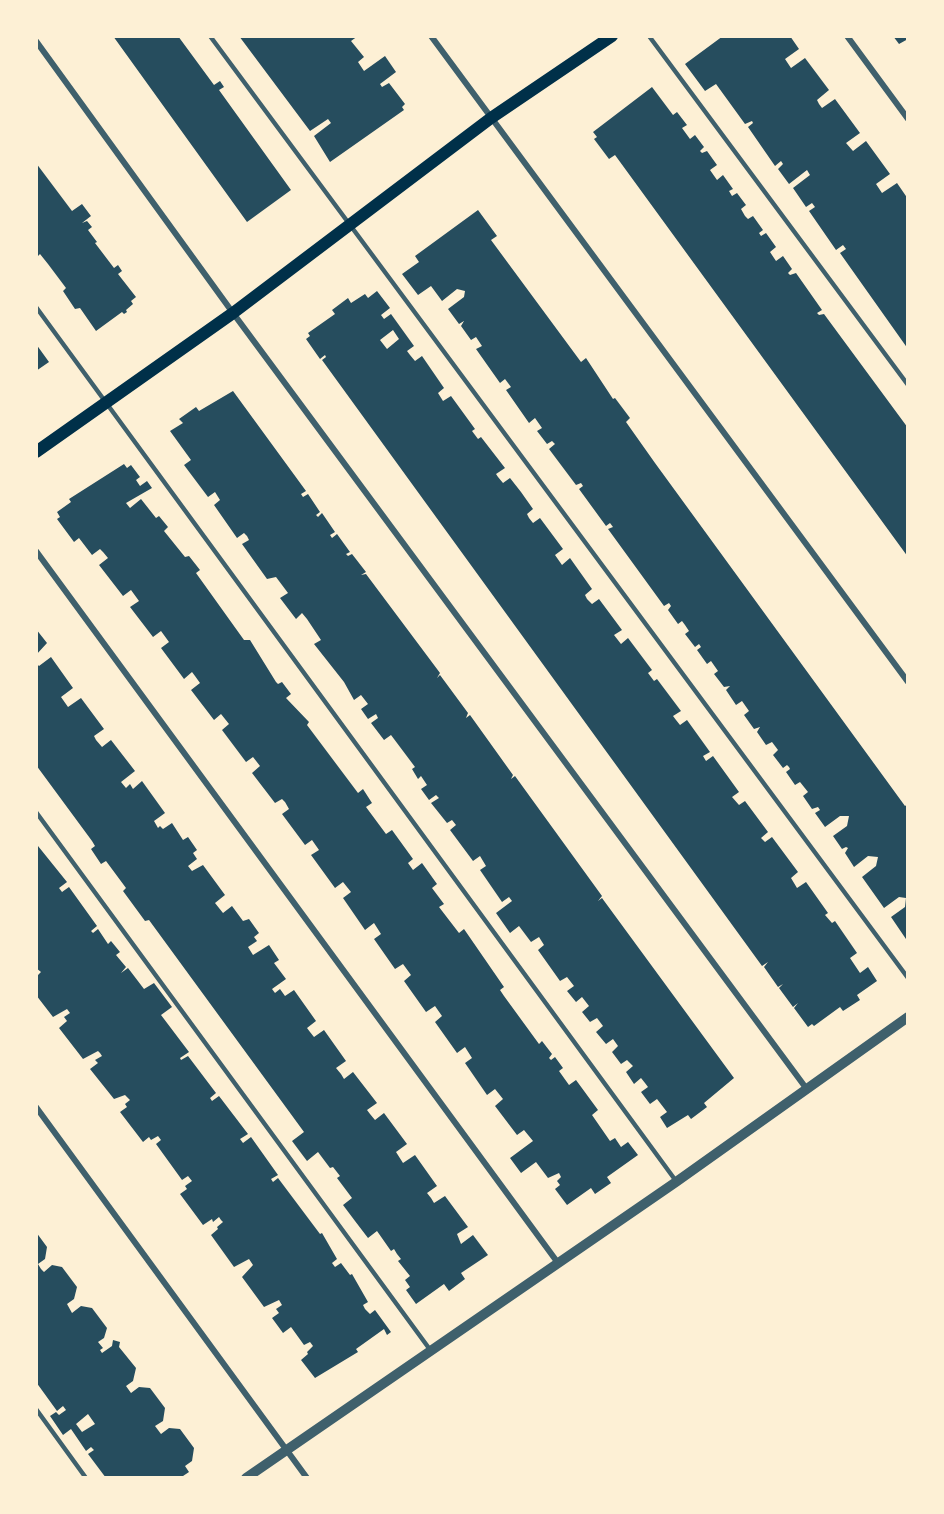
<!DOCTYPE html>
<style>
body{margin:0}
#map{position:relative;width:944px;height:1514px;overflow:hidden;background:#fdf0d5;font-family:"PT Sans",sans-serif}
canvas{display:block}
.frame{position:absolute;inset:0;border:38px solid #fdf0d5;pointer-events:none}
</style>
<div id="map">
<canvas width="944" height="1514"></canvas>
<div class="frame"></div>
</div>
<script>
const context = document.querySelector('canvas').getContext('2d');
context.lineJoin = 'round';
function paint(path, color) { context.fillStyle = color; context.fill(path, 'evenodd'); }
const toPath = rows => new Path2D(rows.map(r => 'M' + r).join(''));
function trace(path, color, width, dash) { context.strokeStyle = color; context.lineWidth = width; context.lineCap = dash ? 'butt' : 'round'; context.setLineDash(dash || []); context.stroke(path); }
paint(toPath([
 [113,36,178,36,214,85,220,81,224,87,219,90,291,190,247,222],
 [239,36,358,36,351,41,364,57,358,62,364,71,385,56,396,72,380,84,382,87,389,83,405,104,402,107,404,110,330,162,314,136,331,123,328,119,310,131],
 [723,36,790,36,799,49,785,59,791,68,805,58,829,90,817,100,819,104,822,108,835,99,860,133,846,143,853,151,866,141,890,174,876,184,882,193,897,183,908,199,908,349,840,253,846,249,843,245,836,250,809,211,815,207,812,203,806,207,793,188,810,175,807,170,789,184,778,169,783,164,781,161,775,166,748,127,753,123,752,121,745,124,716,84,705,91,685,64],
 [893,36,908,36,908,39,899,44],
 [652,87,673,115,677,112,687,125,682,128,690,139,695,135,704,147,700,151,702,153,707,151,717,165,710,170,717,180,723,175,733,189,729,191,732,196,737,193,746,205,741,209,745,216,748,219,753,216,763,230,759,233,761,236,766,233,776,247,770,252,776,261,783,256,792,269,788,273,790,275,796,273,822,310,817,313,819,315,824,314,908,428,908,557,615,155,609,159,594,139,597,137,593,132],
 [36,163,72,211,82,204,91,216,82,223,87,221,92,227,88,230,97,242,95,243,114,268,118,265,122,271,118,274,136,297,131,301,133,304,126,310,127,312,124,314,122,312,96,331,80,308,75,309,63,291,66,288,48,264,40,254,38,256,36,254],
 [478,210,497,236,491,240,581,362,586,358,613,399,615,398,630,418,626,422,655,463,905,806,908,804,908,942,891,917,905,907,906,898,899,897,884,908,862,877,876,866,878,857,868,856,854,867,845,853,848,848,846,847,842,849,833,836,847,826,849,816,840,816,825,827,815,813,820,810,818,807,812,809,803,796,808,792,800,782,795,785,786,772,790,769,789,767,787,765,783,768,773,755,778,750,772,742,766,745,757,732,760,727,754,729,744,715,749,711,742,701,736,705,726,690,730,686,724,687,714,674,718,671,711,661,707,664,697,650,701,647,699,644,695,647,685,634,689,631,685,625,682,621,678,624,668,610,671,606,669,603,664,606,608,529,613,527,610,523,606,526,579,489,583,486,581,483,576,485,549,449,555,444,552,441,547,444,537,431,542,428,535,418,529,423,506,390,511,387,505,379,500,383,476,349,482,346,476,337,471,340,461,326,464,321,459,324,448,309,464,297,465,291,457,289,442,301,431,286,418,295,402,274,419,262,415,256],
 [377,291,390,308,381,315,384,319,391,314,414,346,407,351,410,355,415,361,422,356,444,388,438,393,443,401,451,396,475,429,472,431,478,439,481,437,505,468,496,474,498,477,503,483,510,478,521,492,533,509,527,514,529,518,533,523,540,518,563,549,555,555,562,565,570,558,592,589,585,595,587,599,592,604,599,599,622,630,614,635,621,644,628,638,652,670,648,673,654,681,657,679,681,711,673,716,676,720,680,725,687,720,710,752,703,756,706,761,713,756,739,792,732,797,739,805,745,801,768,832,761,838,765,842,772,837,798,872,791,878,797,888,806,882,828,913,825,915,832,923,835,921,857,953,850,958,860,973,868,967,877,981,857,995,860,1000,843,1011,840,1007,814,1026,812,1024,808,1027,794,1008,798,1003,793,1007,779,988,783,984,778,987,764,967,768,962,762,966,322,360,326,357,325,355,320,359,306,339,310,336,308,333,335,314,332,310,348,298,351,303,365,294,368,298],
 [393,330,399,339,387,349,380,340],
 [36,344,49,362,36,371],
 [233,391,306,491,301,494,303,497,308,494,320,512,316,515,318,517,322,513,335,532,330,535,332,538,337,534,350,552,346,554,348,556,352,554,366,572,361,575,366,574,440,673,437,678,440,675,468,713,466,718,470,715,513,775,511,779,515,776,602,896,598,901,602,898,734,1078,704,1103,707,1107,691,1119,688,1115,667,1128,660,1117,667,1112,657,1099,650,1104,641,1092,648,1087,645,1083,641,1078,634,1084,626,1072,633,1066,627,1060,621,1064,612,1052,618,1046,613,1039,606,1044,596,1032,603,1026,597,1018,590,1022,582,1012,589,1006,582,997,576,1002,567,991,574,986,567,977,560,981,538,950,544,945,539,937,531,942,519,926,510,933,496,913,512,901,509,897,502,902,480,870,486,866,480,856,473,861,450,830,456,825,452,820,447,823,431,803,439,798,436,795,429,800,421,789,427,785,421,776,418,779,412,769,415,767,391,735,384,740,371,723,378,718,376,714,368,719,361,709,368,704,361,695,354,700,344,682,314,644,321,640,307,619,302,613,296,619,280,598,288,593,276,577,267,579,242,544,249,540,247,536,244,533,237,538,214,505,220,500,215,492,208,497,184,465,191,460,170,431,183,423,179,419,196,407,199,411],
 [124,464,127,468,131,465,140,477,136,480,140,486,147,481,152,488,126,503,130,508,141,499,156,518,159,516,168,527,164,531,185,557,189,556,200,570,196,573,244,640,250,640,276,682,278,684,282,682,291,694,286,698,309,722,307,725,358,793,363,789,372,803,366,807,386,834,392,830,413,859,408,863,413,870,422,863,437,884,432,888,444,904,439,907,459,933,464,929,504,987,500,990,504,996,539,1044,542,1041,552,1054,549,1058,551,1060,555,1057,563,1068,559,1071,569,1085,576,1080,598,1110,592,1115,610,1141,615,1138,621,1147,628,1142,638,1155,607,1177,611,1183,595,1194,591,1188,567,1205,555,1189,560,1185,557,1181,561,1177,559,1173,548,1178,536,1162,521,1173,510,1158,533,1141,524,1130,517,1135,495,1106,503,1099,495,1089,487,1095,465,1063,472,1058,465,1047,457,1053,435,1022,442,1016,435,1006,426,1012,404,981,411,975,403,964,395,969,374,939,381,934,374,923,365,930,343,898,351,892,343,882,335,888,311,855,319,850,312,840,305,845,282,814,289,809,285,802,282,799,275,803,252,773,260,766,253,757,246,762,222,730,229,724,221,714,214,720,191,690,200,683,195,676,192,672,184,679,161,648,169,642,161,631,153,637,130,607,139,601,131,590,123,596,99,565,108,558,103,552,100,549,92,555,79,538,74,542,57,519,60,517,57,512,71,502,69,499],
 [36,629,47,643,36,655],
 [51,657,73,688,61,697,68,707,81,698,104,729,94,736,96,740,102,747,111,740,135,771,121,782,126,788,130,784,133,789,142,781,165,813,154,821,158,828,160,826,163,829,172,823,183,840,188,837,197,850,193,853,197,859,188,866,192,871,203,865,225,895,215,903,223,913,232,906,243,921,249,919,259,933,254,937,257,941,248,947,253,955,269,945,279,960,274,963,286,979,272,989,275,993,280,989,285,996,294,990,316,1021,307,1028,310,1032,314,1037,324,1030,346,1061,336,1068,341,1074,344,1079,353,1072,377,1103,367,1110,370,1114,375,1120,384,1113,407,1144,396,1152,403,1163,415,1155,437,1186,427,1193,431,1198,434,1203,445,1196,468,1227,457,1234,461,1244,473,1235,488,1255,461,1273,465,1279,449,1291,444,1284,416,1304,406,1290,410,1287,405,1280,410,1276,398,1261,401,1259,397,1254,394,1249,391,1251,377,1231,368,1238,355,1221,343,1205,352,1198,337,1178,340,1176,333,1167,330,1168,318,1152,307,1161,292,1141,304,1132,149,920,145,921,123,891,126,888,106,861,101,864,91,849,95,846,92,841,36,765,36,663,39,666],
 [38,846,67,882,59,888,62,892,69,887,97,926,91,931,93,933,98,929,108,944,111,941,120,952,116,955,126,967,121,973,128,968,144,989,154,983,172,1007,161,1015,189,1052,180,1058,181,1060,188,1056,216,1093,210,1098,212,1101,219,1096,248,1134,240,1139,243,1143,251,1137,278,1175,271,1179,273,1182,278,1178,320,1234,322,1233,337,1259,332,1263,335,1267,341,1263,350,1275,352,1274,368,1302,363,1305,365,1309,370,1314,375,1310,391,1332,387,1335,384,1329,356,1349,358,1352,315,1378,301,1360,308,1354,307,1352,313,1346,310,1342,304,1345,291,1327,283,1333,272,1318,279,1313,276,1309,282,1305,279,1300,264,1307,242,1277,253,1265,249,1259,234,1267,211,1235,218,1229,217,1227,223,1222,221,1220,219,1217,213,1222,212,1219,203,1225,180,1194,187,1189,185,1186,192,1181,188,1176,182,1180,156,1144,161,1140,158,1136,151,1140,149,1137,143,1142,120,1112,127,1107,125,1104,130,1100,125,1095,114,1099,90,1069,98,1063,95,1060,102,1056,100,1053,98,1051,83,1059,59,1028,67,1021,64,1017,70,1013,67,1009,53,1017,36,995,36,977,41,972,36,968],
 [36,1232,47,1247,45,1259,38,1264,41,1269,44,1272,52,1265,62,1267,77,1287,74,1299,67,1304,72,1313,81,1306,92,1308,107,1328,104,1338,98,1342,103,1348,100,1350,102,1353,112,1346,113,1340,120,1342,119,1347,136,1368,133,1381,126,1386,131,1393,139,1387,150,1388,165,1408,163,1421,155,1426,161,1434,169,1428,180,1429,194,1448,192,1461,185,1466,189,1472,180,1478,106,1478,88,1454,94,1450,91,1447,86,1451,71,1429,63,1435,50,1416,56,1412,59,1415,66,1410,63,1406,57,1411,36,1382],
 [88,1414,95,1424,82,1432,76,1424]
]), '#264d5e');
trace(toPath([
 [210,36,908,978],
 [649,36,908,385],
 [36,307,676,1181],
 [36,812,431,1351],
 [36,1409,86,1478]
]), '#3f606c', 4.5);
trace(toPath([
 [431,36,908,682],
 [847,36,908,119],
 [36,41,233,313,806,1088],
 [36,551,558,1263],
 [36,1107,307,1478]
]), '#3f606c', 6);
trace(toPath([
 [246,1478,676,1182,908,1017]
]), '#3f606c', 10);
trace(toPath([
 [36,452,233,313,491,118,612,36]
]), '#003049', 12);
</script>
